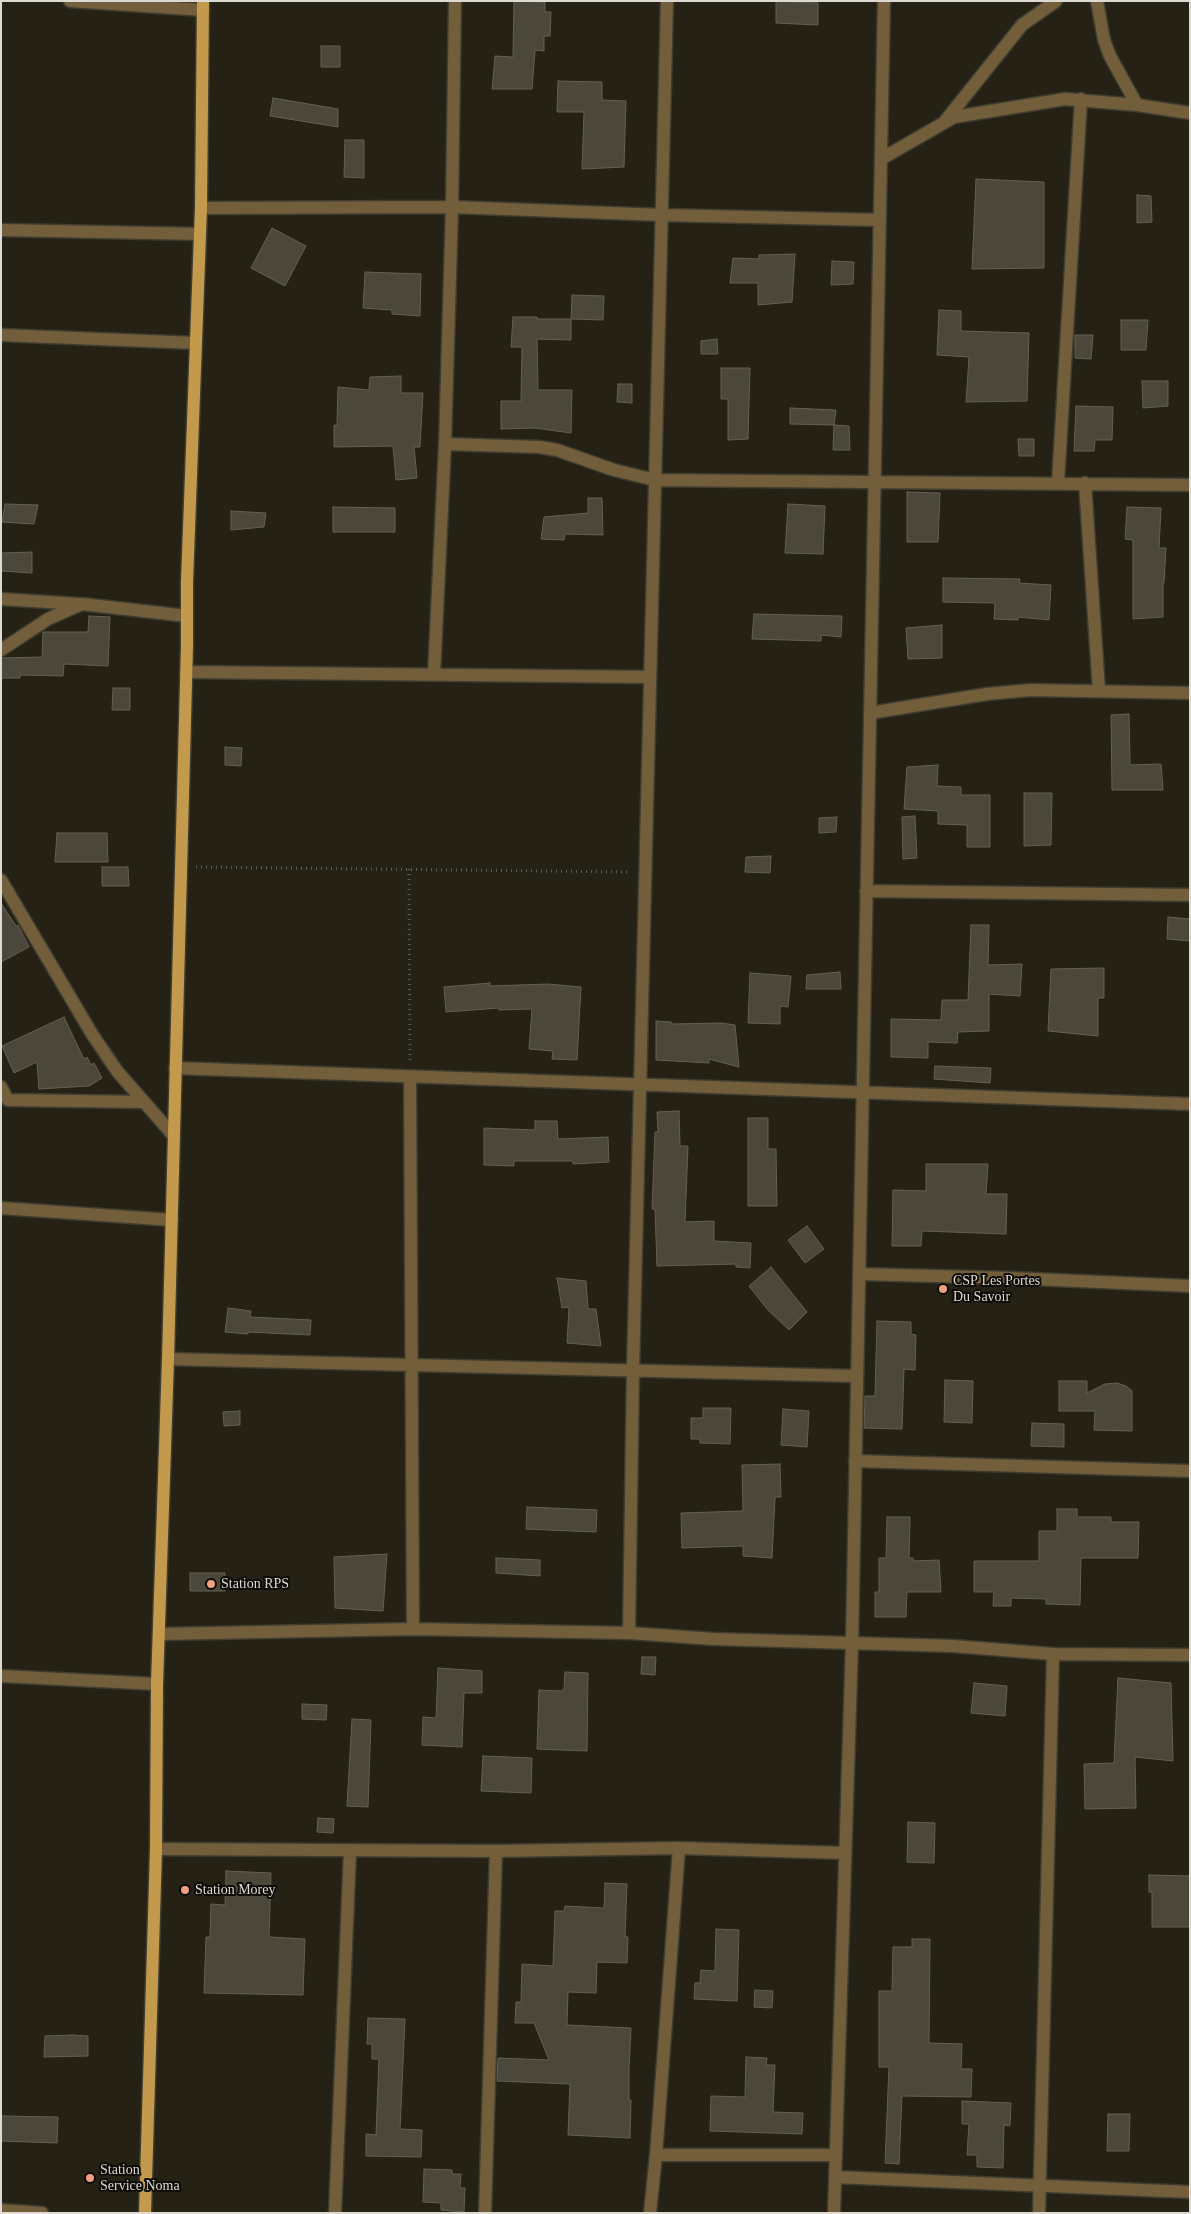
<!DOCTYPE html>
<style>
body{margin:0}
#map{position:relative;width:1191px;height:2214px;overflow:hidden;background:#252215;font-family:"Times New Roman",serif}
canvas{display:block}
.frame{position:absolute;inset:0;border:2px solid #dddad3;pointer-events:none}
</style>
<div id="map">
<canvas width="1191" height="2214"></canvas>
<div class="frame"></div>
</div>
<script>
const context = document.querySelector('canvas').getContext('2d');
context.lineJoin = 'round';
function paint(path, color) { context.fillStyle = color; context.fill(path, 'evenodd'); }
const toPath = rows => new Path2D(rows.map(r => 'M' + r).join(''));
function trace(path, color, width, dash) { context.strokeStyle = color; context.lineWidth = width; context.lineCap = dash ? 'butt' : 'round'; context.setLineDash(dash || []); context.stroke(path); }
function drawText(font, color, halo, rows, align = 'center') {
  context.font = font + ' "Times New Roman",serif'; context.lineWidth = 4; context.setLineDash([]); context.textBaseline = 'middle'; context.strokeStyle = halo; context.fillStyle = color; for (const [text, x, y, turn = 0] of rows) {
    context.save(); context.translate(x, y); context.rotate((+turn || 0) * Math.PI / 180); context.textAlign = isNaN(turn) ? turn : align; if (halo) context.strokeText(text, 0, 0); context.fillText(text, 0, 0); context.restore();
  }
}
const building = toPath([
 [514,1,545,2,545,12,551,12,550,36,544,36,544,51,535,50,532,89,492,89,495,56,513,57,514,1],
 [776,1,818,3,818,25,776,23,776,1],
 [321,46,340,46,340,67,321,67,321,46],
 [558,81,602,82,602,100,626,101,624,167,582,169,584,112,557,112,558,81],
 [273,98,338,109,338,127,270,116,273,98],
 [345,140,364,140,364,178,344,177,345,140],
 [976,179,1044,182,1044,268,972,269,976,179],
 [1137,195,1151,196,1152,222,1137,223,1137,195],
 [272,228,306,246,285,286,251,268,272,228],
 [795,254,792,302,758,305,758,283,730,283,733,258,759,259,759,255,795,254],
 [832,261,854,262,853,284,831,285,832,261],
 [365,272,421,274,420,316,392,314,392,310,363,308,365,272],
 [572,295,604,296,603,320,571,319,572,295],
 [939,310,961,311,961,331,1029,333,1027,401,966,402,969,357,937,355,939,310],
 [513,317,537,317,537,319,571,319,571,340,537,339,538,390,572,390,571,433,535,428,501,429,501,401,521,401,522,347,511,347,513,317],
 [1121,320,1148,320,1146,350,1121,350,1121,320],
 [1075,335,1093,335,1091,359,1075,358,1075,335],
 [717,339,718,354,701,354,701,341,717,339],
 [721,368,750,368,748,439,728,440,728,399,721,399,721,368],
 [401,376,401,393,423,393,420,447,414,447,417,478,396,480,393,446,334,447,334,425,337,425,338,387,369,390,370,377,401,376],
 [1142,381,1168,381,1168,406,1143,408,1142,381],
 [618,384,632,384,632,403,617,402,618,384],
 [1076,406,1113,407,1112,440,1095,440,1094,451,1074,451,1076,406],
 [790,408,836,410,834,425,790,424,790,408],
 [834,425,849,426,850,450,833,450,834,425],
 [1018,439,1034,439,1034,456,1019,456,1018,439],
 [907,492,940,493,938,542,907,542,907,492],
 [588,498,602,498,603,535,565,534,564,540,541,539,544,517,588,513,588,498],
 [5,504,38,505,34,524,2,522,5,504],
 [788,504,825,506,823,554,785,553,788,504],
 [333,507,395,508,395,532,333,532,333,507],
 [1127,507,1161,508,1159,548,1166,548,1164,583,1163,583,1163,617,1133,619,1133,540,1125,539,1127,507],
 [231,511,266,513,264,527,231,530,231,511],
 [32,552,32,573,1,571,1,553,32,552],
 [943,578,1020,579,1019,583,1051,585,1049,620,1018,617,1018,620,994,619,995,603,943,602,943,578],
 [754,614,842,616,841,637,821,635,821,641,752,639,754,614],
 [89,616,110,617,108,666,64,664,63,676,20,675,20,678,1,678,1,658,42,657,43,632,88,632,89,616],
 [942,625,942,658,908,659,906,628,942,625],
 [113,688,130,688,130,710,112,710,113,688],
 [1129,714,1130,765,1161,764,1163,790,1112,790,1111,715,1129,714],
 [225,747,242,748,241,766,225,765,225,747],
 [938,765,937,786,961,787,961,795,990,795,990,847,967,847,967,825,938,824,938,811,904,809,907,767,938,765],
 [1024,793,1052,793,1051,845,1024,846,1024,793],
 [915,816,917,858,903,859,902,817,915,816],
 [837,817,836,832,819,833,819,818,837,817],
 [57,833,107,833,108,862,55,862,57,833],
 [771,856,770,873,745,872,746,857,771,856],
 [102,867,128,867,129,886,102,886,102,867],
 [1,903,16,926,18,925,29,947,1,962,1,903],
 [1168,917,1190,919,1190,941,1167,939,1168,917],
 [971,925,989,925,988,965,1022,964,1020,996,989,994,989,1031,958,1032,957,1043,928,1042,928,1058,891,1057,891,1019,941,1020,942,1000,968,1000,971,925],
 [1104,968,1104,998,1098,998,1098,1036,1048,1031,1051,969,1104,968],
 [840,972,841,989,806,989,807,975,840,972],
 [750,973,791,976,788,1007,780,1006,780,1024,748,1023,750,973],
 [490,983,490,986,548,984,581,987,577,1060,552,1059,553,1051,529,1049,532,1009,499,1010,499,1008,446,1012,444,987,490,983],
 [64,1017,84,1059,87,1057,91,1065,94,1063,102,1078,89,1086,39,1089,37,1062,14,1073,2,1046,64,1017],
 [656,1021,671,1022,672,1024,721,1023,735,1025,739,1067,709,1059,709,1063,656,1060,656,1021],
 [935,1066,991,1068,990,1083,934,1079,935,1066],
 [679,1111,680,1146,688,1146,685,1222,714,1221,714,1241,751,1243,750,1268,736,1267,736,1264,657,1266,655,1209,652,1209,655,1132,658,1132,657,1112,679,1111],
 [748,1118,768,1118,768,1149,776,1149,777,1206,748,1206,748,1118],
 [535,1121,557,1121,558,1139,608,1137,609,1162,573,1164,573,1161,514,1161,514,1166,484,1165,484,1128,535,1130,535,1121],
 [926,1164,988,1164,986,1194,1007,1194,1006,1234,922,1231,921,1246,892,1246,893,1190,926,1191,926,1164],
 [807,1226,824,1249,805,1263,788,1240,807,1226],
 [771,1267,807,1312,789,1330,767,1309,749,1286,771,1267],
 [557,1278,586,1281,588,1309,596,1309,601,1346,567,1343,569,1307,562,1308,557,1278],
 [228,1308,251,1311,250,1317,311,1320,310,1335,248,1332,248,1334,225,1332,228,1308],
 [877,1321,911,1322,911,1334,916,1335,915,1370,904,1369,902,1429,864,1428,865,1396,875,1396,877,1321],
 [945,1380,973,1381,972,1423,944,1422,945,1380],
 [1059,1381,1087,1381,1087,1393,1105,1384,1117,1383,1126,1386,1132,1391,1132,1431,1094,1430,1095,1411,1059,1411,1059,1381],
 [703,1408,731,1408,730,1444,700,1443,700,1439,691,1439,691,1418,703,1418,703,1408],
 [783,1409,809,1411,807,1447,781,1445,783,1409],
 [240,1411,240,1425,224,1426,223,1412,240,1411],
 [1032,1423,1064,1424,1064,1447,1031,1446,1032,1423],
 [780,1464,781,1497,775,1497,772,1558,743,1556,743,1546,682,1548,681,1513,743,1511,742,1465,780,1464],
 [527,1507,597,1510,596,1532,526,1529,527,1507],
 [1057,1509,1077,1509,1077,1517,1111,1517,1111,1522,1139,1522,1138,1558,1081,1558,1080,1605,1046,1604,1046,1599,1011,1598,1011,1606,993,1606,994,1592,974,1592,974,1561,1039,1561,1039,1531,1057,1531,1057,1509],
 [887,1517,910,1517,909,1558,913,1558,913,1561,939,1560,941,1592,907,1592,906,1617,875,1617,875,1592,879,1592,879,1558,886,1558,887,1517],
 [387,1554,383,1611,335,1608,334,1557,387,1554],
 [496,1558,540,1560,540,1576,496,1573,496,1558],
 [190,1573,225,1573,225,1591,190,1591,190,1573],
 [642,1657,656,1657,655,1675,641,1674,642,1657],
 [438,1668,482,1671,482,1693,464,1693,462,1747,422,1745,423,1717,436,1718,438,1668],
 [565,1672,588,1673,587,1751,537,1749,539,1690,561,1691,564,1689,565,1672],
 [1118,1678,1171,1683,1173,1761,1135,1757,1136,1808,1085,1809,1084,1764,1114,1763,1118,1678],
 [974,1683,1007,1686,1005,1716,971,1713,974,1683],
 [302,1704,327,1705,326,1720,302,1719,302,1704],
 [352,1719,371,1720,368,1807,347,1806,352,1719],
 [483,1756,532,1758,531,1793,481,1791,483,1756],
 [318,1818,334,1819,333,1833,317,1832,318,1818],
 [908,1822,935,1823,934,1863,907,1862,908,1822],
 [226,1871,271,1873,269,1937,305,1939,303,1995,204,1993,206,1937,210,1937,211,1904,225,1905,226,1871],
 [1149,1875,1190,1876,1190,1927,1152,1927,1152,1892,1149,1892,1149,1875],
 [605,1883,627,1884,625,1937,628,1937,627,1963,597,1962,596,1993,568,1992,567,2025,631,2028,629,2069,629,2100,631,2100,630,2138,568,2135,570,2084,497,2081,498,2058,549,2060,534,2023,515,2023,516,2002,521,2002,522,1964,553,1966,555,1911,564,1911,565,1906,604,1908,605,1883],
 [716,1929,739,1930,737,2001,694,1999,695,1983,700,1983,701,1970,715,1971,716,1929],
 [912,1939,930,1939,929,2043,962,2044,961,2069,972,2069,971,2097,902,2096,899,2164,885,2163,889,2067,879,2067,879,1991,892,1991,893,1947,912,1947,912,1939],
 [755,1990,773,1991,772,2008,754,2007,755,1990],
 [368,2018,405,2019,400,2129,422,2130,421,2157,366,2156,366,2134,376,2135,379,2059,372,2059,372,2044,367,2044,368,2018],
 [72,2035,88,2036,88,2056,44,2057,45,2036,72,2035],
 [746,2057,767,2058,766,2065,775,2065,773,2112,803,2113,802,2134,710,2131,711,2096,745,2097,746,2057],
 [962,2101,1011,2103,1010,2126,1004,2125,1003,2168,977,2167,977,2155,967,2155,969,2124,962,2124,962,2101],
 [1108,2114,1130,2114,1129,2151,1107,2151,1108,2114],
 [1,2116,58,2117,57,2143,1,2141,1,2116],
 [424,2169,452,2170,452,2174,461,2174,460,2188,465,2188,464,2212,441,2210,441,2203,423,2202,424,2169]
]);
paint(building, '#4b473a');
trace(building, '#646052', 1);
const street = toPath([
 [70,1,203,10],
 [1097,1,1104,40,1110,56,1137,105],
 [946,120,1022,25,1056,1],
 [881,159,954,117,1065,99,1137,105,1190,113],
 [201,208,452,207,663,215,880,220],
 [1,230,200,234],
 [1,335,196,343],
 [445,444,539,447,557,450,614,470,655,480,1190,485],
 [1058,482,1081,99],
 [1085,483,1099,691],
 [1,599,79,604],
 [1,650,48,619,82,604,187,616],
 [186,672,650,677],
 [434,675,445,444,452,207,455,1],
 [870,713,987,694,1030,690,1190,693],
 [1,880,92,1034,117,1071,174,1136],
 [866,891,1190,895],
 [175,1068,1190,1104],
 [410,1077,413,1629],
 [1,1087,8,1100,144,1102],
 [1,1208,172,1220],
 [859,1274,1011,1278,1190,1286],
 [168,1359,857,1376],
 [855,1461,1190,1471],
 [629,1633,633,1370,667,1],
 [160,1634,413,1629,629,1633,714,1639,953,1646,1053,1654,1190,1655],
 [1,1676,157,1684],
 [156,1849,496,1851,679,1848,845,1853],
 [656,2155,836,2155],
 [835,2177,1190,2192],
 [1,2210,42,2213],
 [335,2213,350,1850],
 [485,2213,496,1851],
 [650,2213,656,2155,679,1848],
 [834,2213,852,1642,884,1],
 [1039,2213,1053,1654]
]);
const primary = toPath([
 [145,2213,156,1849,157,1684,168,1359,187,645,187,582,201,208,203,1]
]);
trace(street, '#3f3c30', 15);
trace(primary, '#3f3c30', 15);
trace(toPath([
 [196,867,630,872],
 [409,869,410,1061]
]), '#5f5c51', 3, [1, 4]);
trace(street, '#725e3a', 12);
trace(primary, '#c3994b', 12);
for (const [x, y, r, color] of [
 [943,1289,5,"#f39f84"],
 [211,1584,5,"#f39f84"],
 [185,1890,5,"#f39f84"],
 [90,2178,5,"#f39f84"]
]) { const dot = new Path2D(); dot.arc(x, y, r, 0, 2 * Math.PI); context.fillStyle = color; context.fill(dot); trace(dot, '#0d0b06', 2); }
drawText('14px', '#dddad3', '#0d0b06', [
 ["CSP Les Portes",953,1281],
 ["Du Savoir",953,1297],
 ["Station RPS",221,1584],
 ["Station Morey",195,1890],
 ["Station",100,2170],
 ["Service Noma",100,2186]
], 'left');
</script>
